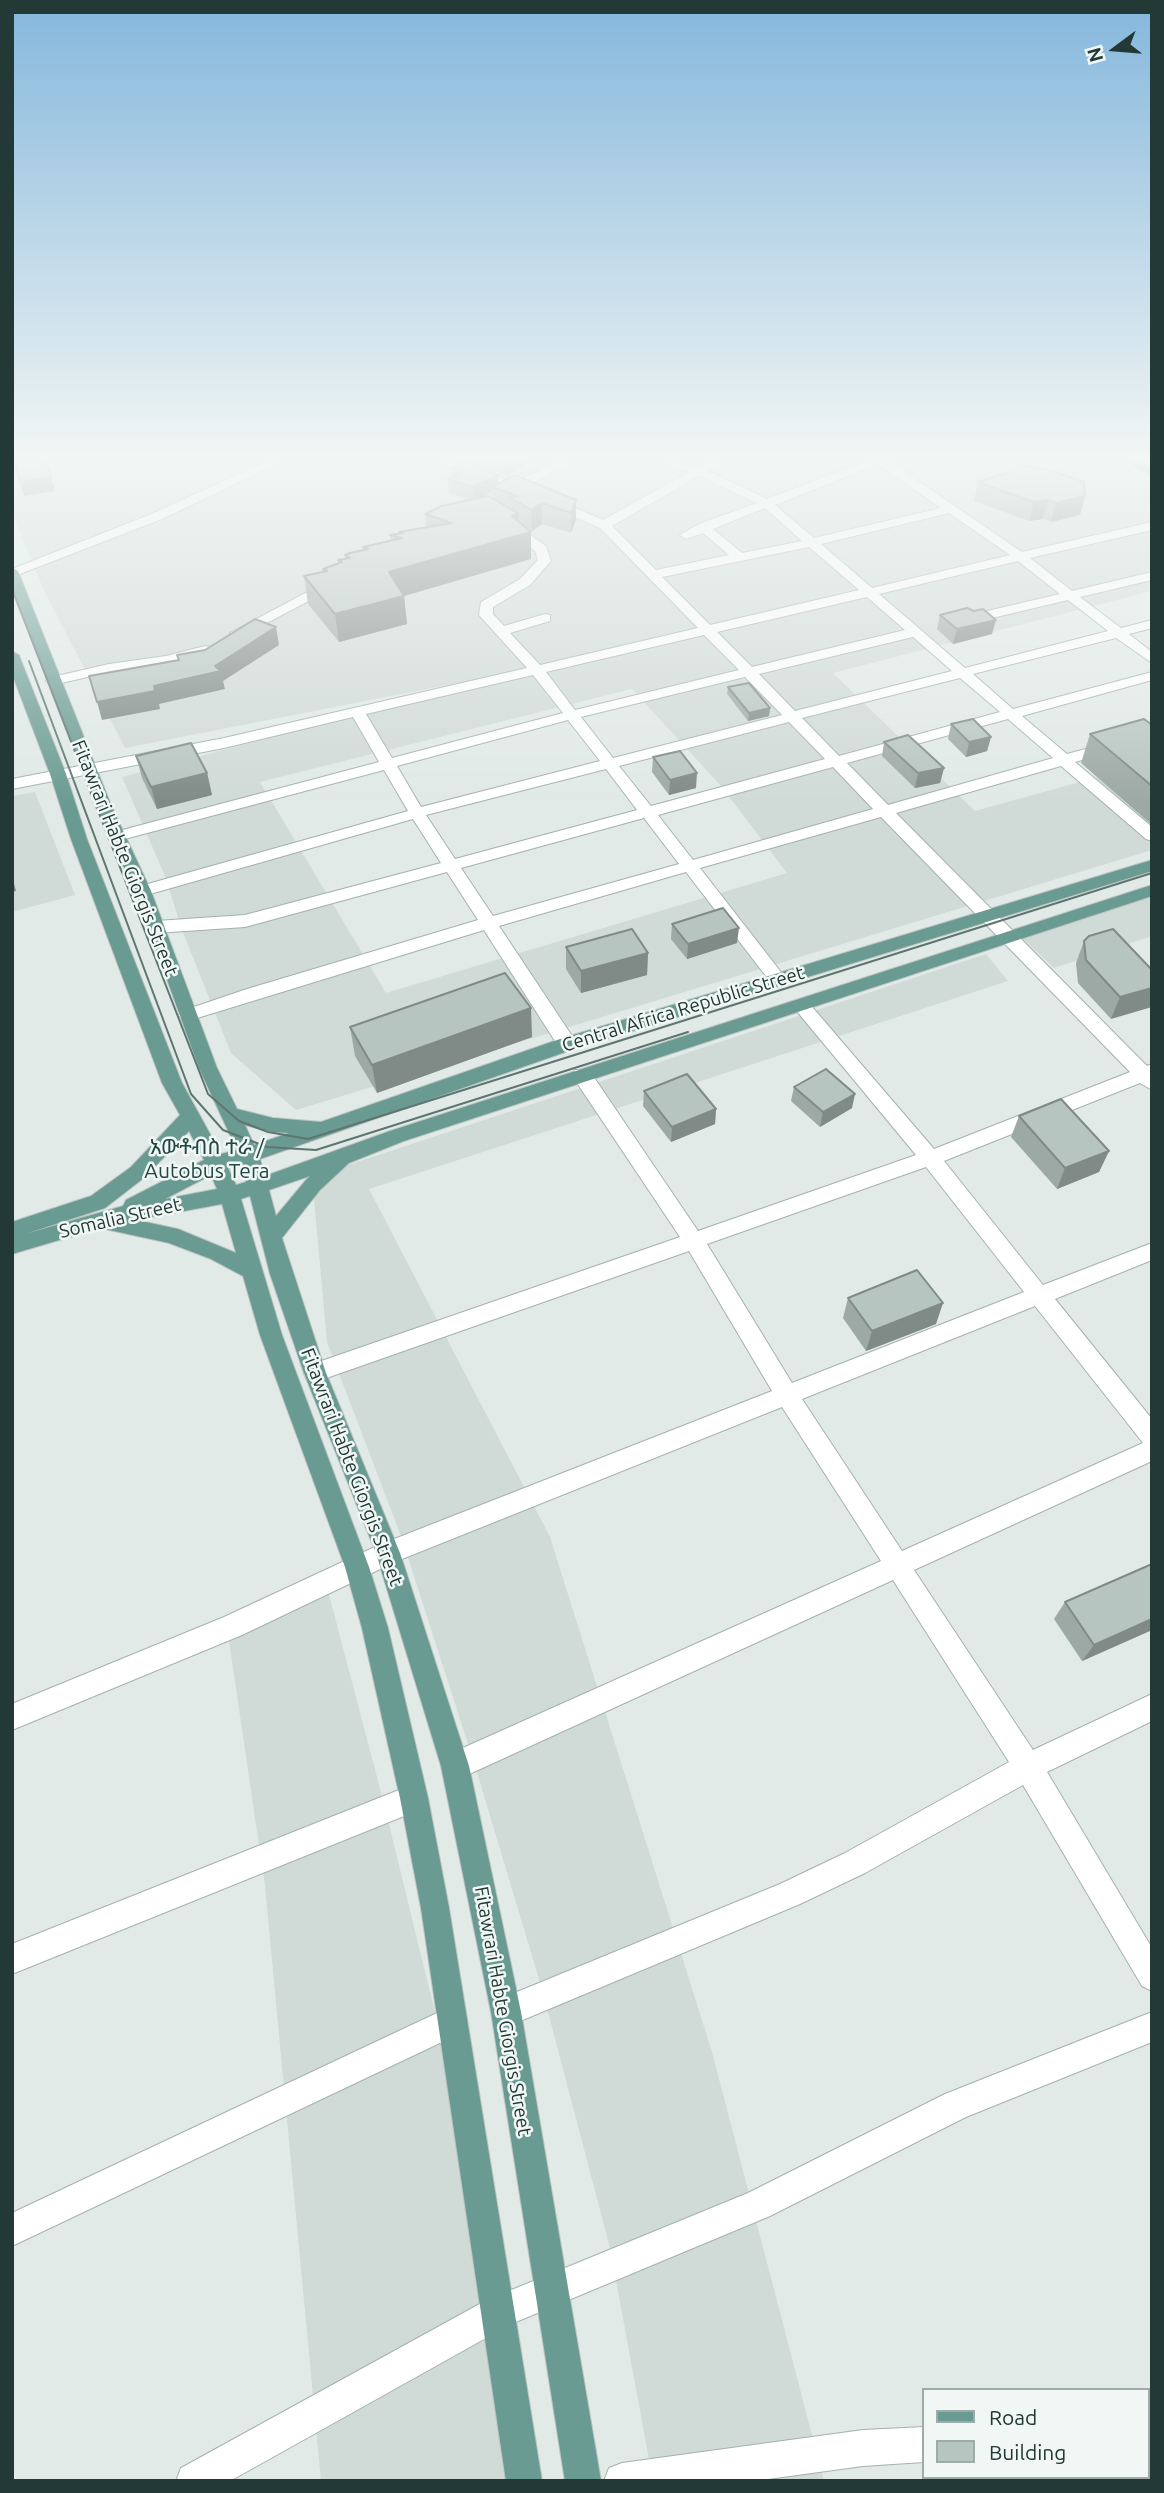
<!DOCTYPE html>
<meta charset="utf-8">
<style>
body{margin:0}
#map{position:relative;width:1164px;height:2493px;overflow:hidden;background:#e1eae7;font-family:Ubuntu,sans-serif}
canvas{display:block}
.frame{position:absolute;inset:0;border:14px solid #233935;pointer-events:none}
.legend{position:absolute;left:922px;top:2388px;width:228px;height:91px;box-sizing:border-box;background:#f1f7f5;border:2px solid #9faba8;margin:0;padding:9px 12px;list-style:none;font-size:21px;color:#233935}
.legend li{display:flex;align-items:center;gap:14px;height:35px}
.legend b{width:35px;border:2px solid #9faba8}
.north{position:absolute;left:1080px;top:14px;width:70px;height:70px;-webkit-text-stroke:5px #f1f7f5;paint-order:stroke;rotate:254deg;font-size:19px;font-weight:700;line-height:28px;text-align:center;color:#233935}
.north::after{content:'';display:block;margin:auto;width:24px;height:32px;background:#233935;clip-path:polygon(50% 0,100% 100%,50% 72%,0 100%)}
</style>
<div id="map">
<canvas width="1164" height="2493"></canvas>
<div class="frame"></div>
<ul class="legend">
<li><b style="height:9px;background:#6a9b92"></b>Road</li>
<li><b style="height:19px;background:#b7c5c0"></b>Building</li>
</ul>
<div class="north">N</div>
</div>
<script>
const context = document.querySelector('canvas').getContext('2d');
context.lineJoin = 'round';
function paint(path, color) { context.fillStyle = color; context.fill(path, 'evenodd'); }
const toPath = rows => new Path2D(rows.map(r => 'M' + r).join(''));
function trace(path, color, width, dash) { context.strokeStyle = color; context.lineWidth = width; context.lineCap = dash ? 'butt' : 'round'; context.setLineDash(dash || []); context.stroke(path); }
function drawText(font, color, halo, rows, align = 'center') {
  context.font = font + ' Ubuntu,"Noto Sans Ethiopic",sans-serif'; context.lineWidth = 5; context.setLineDash([]); context.textBaseline = 'middle'; context.strokeStyle = halo; context.fillStyle = color; for (const [text, x, y, turn = 0] of rows) {
    context.save(); context.translate(x, y); context.rotate((+turn || 0) * Math.PI / 180); context.textAlign = isNaN(turn) ? turn : align; if (halo) context.strokeText(text, 0, 0); context.fillText(text, 0, 0); context.restore();
  }
}
paint(toPath([
 [12,454,1152,454,1152,591,833,673,975,811,1152,762,1152,850,296,1110,231,1053,182,930,165,876,122,777,519,671,125,748,43,588,12,514],
 [632,689,721,786,787,873,386,993,260,782],
 [35,792,75,895,12,912,12,796],
 [1152,896,1152,936,1054,968,1022,938],
 [986,954,1008,981,369,1189,550,1537,712,2052,824,2481,653,2481,610,2248,542,1989,472,1756,401,1536,327,1342,312,1177],
 [327,1587,383,1800,442,2041,476,2284,507,2481,321,2481,265,1886,227,1627]
]), '#d0dad6');
const minor = toPath([
 [283,454,298,454,162,519,12,577,12,569,154,513,283,454],
 [418,454,434,454,515,483,570,454,584,454,526,487,603,520,689,472,641,454,658,454,697,467,720,454,734,454,708,471,767,499,871,459,865,454,878,454,886,458,905,454,924,454,922,456,893,464,1022,552,1152,522,1152,530,1030,558,1072,591,1152,572,1152,580,1080,597,1121,628,1152,620,1152,628,1129,634,1152,652,1152,663,1116,638,973,674,1013,709,1152,672,1152,680,1022,716,1067,754,1152,731,1152,740,1075,762,1152,827,1152,841,1146,839,1061,766,896,813,1147,1066,1152,1064,1152,1090,1140,1083,944,1161,1043,1285,1152,1243,1152,1260,1055,1299,1152,1419,1152,1461,914,1570,1033,1750,1152,1694,1152,1721,1047,1772,1152,1948,1152,1991,1142,1986,1023,1785,865,1873,800,1904,506,2027,495,2023,491,2012,495,2001,780,1884,845,1853,1009,1762,893,1580,465,1776,455,1780,445,1776,441,1766,445,1756,881,1561,782,1407,397,1561,242,1635,12,1730,12,1704,224,1617,379,1545,772,1391,689,1251,315,1382,307,1380,304,1373,307,1366,680,1237,575,1080,573,1075,575,1070,589,1070,698,1231,916,1155,795,1009,792,1005,795,1001,807,1001,934,1149,1130,1072,881,817,700,868,784,976,787,980,784,984,772,984,686,872,499,926,574,1039,576,1044,574,1049,560,1049,484,930,194,1019,182,1019,179,1015,182,1011,247,989,478,920,447,872,245,927,156,933,147,927,156,921,245,915,441,863,413,819,143,896,135,891,137,887,408,811,384,770,117,841,109,836,111,833,379,762,353,717,224,748,12,789,12,779,224,738,527,668,479,615,481,602,520,579,538,560,535,551,506,528,504,525,510,521,546,546,551,561,530,585,493,607,493,614,504,626,545,614,550,615,550,621,510,633,540,665,698,628,600,528,517,492,506,494,506,488,418,454],
 [878,464,941,508,814,538,775,505,878,464],
 [699,476,757,503,699,524,680,535,686,539,703,533,729,555,656,570,612,526,699,476],
 [765,508,802,541,742,553,713,529,765,508],
 [949,513,1010,555,872,588,821,544,949,513],
 [809,547,859,590,710,625,662,577,809,547],
 [1018,561,1060,594,966,616,966,622,971,623,1068,600,1108,631,965,668,879,594,1018,561],
 [867,597,905,630,752,667,717,632,867,597],
 [704,635,739,670,575,710,546,672,704,635],
 [913,637,952,671,795,711,759,674,913,637],
 [533,675,563,713,392,758,366,714,533,675],
 [745,677,782,715,613,758,581,717,745,677],
 [960,678,1000,712,839,756,802,718,960,678],
 [1008,719,1053,758,888,805,847,763,1008,719],
 [568,720,600,761,421,807,397,766,568,720],
 [789,722,825,759,651,806,619,766,789,722],
 [833,767,873,809,693,860,658,815,833,767],
 [606,769,637,810,455,859,426,815,606,769],
 [644,818,679,864,493,916,461,868,644,818],
 [926,1167,1024,1292,792,1383,707,1244,926,1167],
 [1035,1306,1143,1443,902,1551,802,1399,1035,1306],
 [332,579,339,583,337,586,242,636,232,636,230,633,332,579],
 [205,646,210,647,210,653,166,664,109,672,53,685,46,681,48,678,109,664,166,656,205,646],
 [414,1784,424,1788,428,1798,424,1808,12,1974,12,1944,414,1784],
 [452,2006,463,2010,467,2021,463,2032,12,2246,12,2213,452,2006],
 [1152,2012,1152,2042,966,2117,770,2216,511,2324,230,2481,176,2481,181,2468,487,2300,748,2193,945,2094,1152,2012],
 [924,2427,924,2462,863,2466,753,2481,604,2481,609,2468,622,2463,863,2430,924,2427]
]);
const major = toPath([
 [1114,454,1128,454,1152,469,1152,477,1114,454],
 [12,567,18,571,111,805,151,891,217,1068,237,1109,273,1118,321,1122,560,1039,1152,860,1152,871,574,1049,260,1159,265,1176,390,1131,1152,885,1152,896,404,1141,349,1163,320,1190,282,1238,326,1373,400,1553,469,1766,521,2012,601,2481,565,2481,491,2012,441,1766,376,1553,304,1373,270,1274,250,1196,241,1199,282,1335,369,1567,388,1628,428,1798,449,1908,542,2481,506,2481,421,1908,400,1798,362,1628,345,1567,260,1335,243,1276,211,1259,169,1243,100,1228,12,1254,12,1222,91,1196,131,1167,180,1115,162,1083,71,839,50,774,12,674,12,651,19,655,66,774,87,839,182,1083,221,1154,237,1150,199,1068,135,891,95,805,12,589,12,567],
 [245,1125,273,1132,289,1133,254,1145,245,1125],
 [189,1131,204,1160,126,1200,123,1206,25,1234,105,1208,145,1177,189,1131],
 [241,1164,246,1182,236,1185,228,1168,241,1164],
 [211,1175,217,1189,165,1199,211,1175],
 [310,1176,306,1180,276,1216,269,1190,310,1176],
 [222,1204,236,1253,178,1229,136,1220,222,1204]
]);
trace(minor, '#a4b1ae', 2);
trace(major, '#bdc4c2', 2);
paint(minor, '#fff');
paint(major, '#6a9b92');
trace(toPath([
 [12,589,208,1094,239,1121,268,1132,308,1139,1152,873],
 [29,661,191,1094,223,1130,267,1147,316,1150,688,1032]
]), '#5e7570', 2);
paint(toPath([
 [448,454,547,454,506,475],
 [452,467,498,475,498,483,576,500,576,520,571,533,542,524,532,531,524,526,531,559,404,596,407,624,339,642,308,604,304,576,323,572,323,569,338,563,338,560,345,559,345,555,364,550,363,547,391,541,390,535,399,534,399,532,426,527,425,514,469,500,449,493,448,479,453,477],
 [491,492,491,497,482,497],
 [978,482,1085,496,1080,515,1051,522,1043,519,1029,521,974,501],
 [940,615,992,634,953,644,937,629],
 [728,687,770,708,769,716,748,721,727,694],
 [951,724,991,737,987,751,966,757,948,739],
 [1152,725,1152,825,1081,763,1090,734],
 [884,742,944,768,940,783,915,788,882,756],
 [136,756,207,773,212,795,157,809,142,778],
 [653,757,696,788,669,795,652,772],
 [672,924,737,943,687,959,671,939],
 [1084,941,1152,970,1111,1019,1078,983,1076,963],
 [566,947,648,953,647,975,581,993,566,969],
 [350,1027,532,1037,377,1093,355,1056],
 [794,1087,852,1108,820,1127,791,1101],
 [644,1091,716,1109,715,1124,671,1142,643,1106],
 [1019,1116,1109,1151,1099,1172,1057,1189,1011,1137],
 [848,1298,936,1324,866,1351,843,1318],
 [1065,1602,1152,1630,1082,1661,1054,1619]
]), '#9da9a5');
paint(toPath([
 [505,454,547,454,506,475],
 [498,475,498,488,491,487,491,492,474,501,473,487],
 [51,478,55,491,24,496,20,482],
 [1085,496,1080,515,1051,522,1056,503],
 [576,500,576,520,571,533,571,513],
 [1048,500,1043,519,1029,521,1034,502],
 [542,503,542,524,532,531,531,510],
 [518,513,519,535,531,532,531,559,404,596,407,624,339,642,335,614,389,572,512,516],
 [996,620,992,634,953,644,957,629],
 [276,627,279,645,223,681,225,689,159,704,160,709,102,720,97,702,154,686,215,666],
 [770,708,769,716,748,721,749,713],
 [991,737,987,751,966,757,969,742],
 [944,768,940,783,915,788,918,773],
 [207,773,212,795,157,809,151,787],
 [697,773,696,788,669,795,670,780],
 [12,876,16,891,12,892],
 [739,928,737,943,687,959,688,944],
 [648,953,647,975,581,993,581,971],
 [1152,988,1152,1007,1111,1019,1120,997],
 [531,1008,532,1037,377,1093,372,1065],
 [855,1094,852,1108,820,1127,823,1112],
 [716,1109,715,1124,671,1142,672,1127],
 [1109,1151,1099,1172,1057,1189,1065,1168],
 [943,1303,936,1324,866,1351,872,1331],
 [1152,1619,1152,1630,1082,1661,1094,1645]
]), '#808a86');
const building = toPath([
 [45,456,51,478,20,482,14,460,45,456],
 [464,461,498,475,473,487,448,479,464,471,452,467,464,461],
 [1021,465,1046,469,1084,482,1085,496,1056,503,1048,500,1034,502,978,482,1010,472,1021,465],
 [515,475,576,500,571,513,542,503,531,510,510,497,518,496,491,487,515,475],
 [488,496,518,513,512,516,531,532,389,572,404,596,335,614,304,576,327,571,323,569,342,562,338,560,350,558,345,555,350,553,368,549,363,547,402,538,390,535,403,533,399,532,452,523,425,514,441,506,488,496],
 [967,608,974,611,983,609,996,620,957,629,940,615,967,608],
 [255,619,276,627,215,666,221,671,154,686,155,691,97,702,89,676,179,660,177,655,205,650,255,619],
 [749,683,770,708,749,713,728,687,749,683],
 [973,719,991,737,969,742,951,724,973,719],
 [1144,719,1152,725,1152,786,1090,734,1144,719],
 [908,735,944,768,918,773,884,742,908,735],
 [191,743,207,773,151,787,136,756,191,743],
 [680,751,697,773,670,780,653,757,680,751],
 [723,908,739,928,688,944,672,924,723,908],
 [632,929,648,953,581,971,566,947,632,929],
 [1113,929,1152,970,1152,988,1120,997,1086,960,1084,941,1089,936,1113,929],
 [505,973,531,1008,372,1065,350,1027,505,973],
 [826,1069,855,1094,823,1112,794,1087,826,1069],
 [687,1074,716,1109,672,1127,644,1091,687,1074],
 [1061,1099,1109,1151,1065,1168,1019,1116,1061,1099],
 [917,1270,943,1303,872,1331,848,1298,917,1270],
 [1152,1564,1152,1619,1094,1645,1065,1602,1152,1564]
]);
paint(building, '#b7c5c0');
trace(building, '#808a86', 2);
const sky = context.createLinearGradient(0, 0, 0, 803);
sky.addColorStop(0, '#84b7dc');
sky.addColorStop(0.57, '#f2f6f4');
sky.addColorStop(1, '#f2f6f400');
context.fillStyle = sky;
context.fillRect(0, 0, 1164, 803);
drawText('19px', '#233935', '#f1f7f5', [
 ["Fitawrari Habte Giorgis Street",125,858,68],
 ["Central Africa Republic Street",683,1009,-17],
 ["Somalia Street",120,1218,-13],
 ["Fitawrari Habte Giorgis Street",352,1467,69],
 ["Fitawrari Habte Giorgis Street",503,2011,80]
]);
drawText('21px', '#214942', '#f1f7f5', [
 ["አውቶብስ ተራ /",207,1147],
 ["Autobus Tera",207,1171]
]);
</script>
